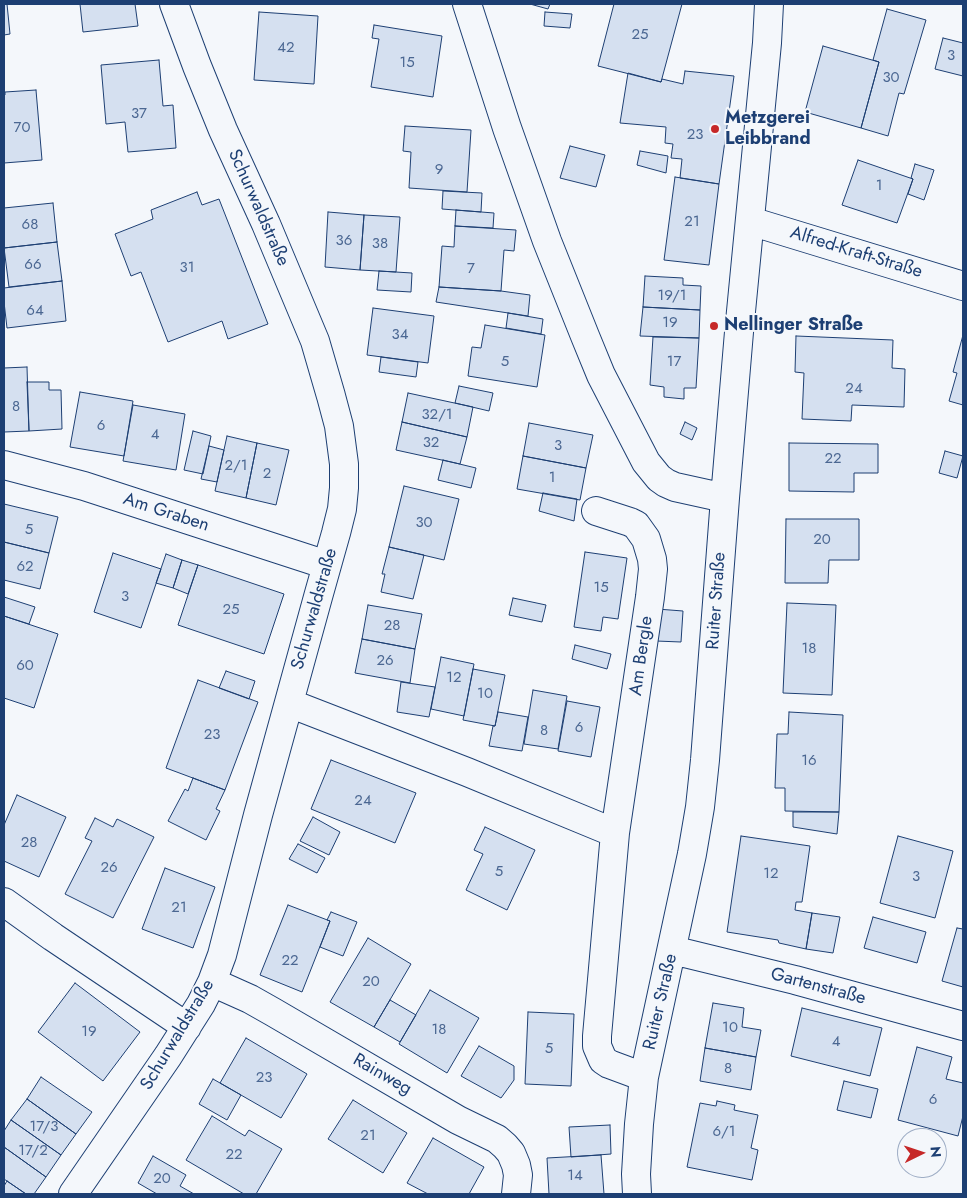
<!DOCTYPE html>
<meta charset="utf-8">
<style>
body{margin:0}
#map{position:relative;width:967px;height:1198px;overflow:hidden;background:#f4f7fb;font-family:Jost,sans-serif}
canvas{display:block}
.frame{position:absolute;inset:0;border:5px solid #1d3f73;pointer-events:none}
.north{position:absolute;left:897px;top:1128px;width:50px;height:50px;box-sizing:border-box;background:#f4f7fb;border:1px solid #9eadc5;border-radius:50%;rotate:86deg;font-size:14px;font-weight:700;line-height:20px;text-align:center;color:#1d3f73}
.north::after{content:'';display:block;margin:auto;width:18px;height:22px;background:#c62828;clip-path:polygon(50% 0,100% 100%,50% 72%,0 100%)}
</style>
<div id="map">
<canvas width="967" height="1198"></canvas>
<div class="frame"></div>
<div class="north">N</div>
</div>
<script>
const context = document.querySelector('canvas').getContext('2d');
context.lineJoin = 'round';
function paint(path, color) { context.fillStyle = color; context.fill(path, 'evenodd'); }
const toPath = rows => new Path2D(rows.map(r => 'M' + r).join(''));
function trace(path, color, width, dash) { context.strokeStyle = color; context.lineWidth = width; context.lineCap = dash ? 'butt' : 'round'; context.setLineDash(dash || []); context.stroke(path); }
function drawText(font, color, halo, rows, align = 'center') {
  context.font = font + ' Jost,sans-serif'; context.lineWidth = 4; context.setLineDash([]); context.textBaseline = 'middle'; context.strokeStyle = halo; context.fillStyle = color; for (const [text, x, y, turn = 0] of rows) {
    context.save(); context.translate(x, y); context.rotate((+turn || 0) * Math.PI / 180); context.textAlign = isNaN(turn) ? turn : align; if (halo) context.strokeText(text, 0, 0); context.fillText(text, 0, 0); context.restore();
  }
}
const building = toPath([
 [4,4,7,4,10,34,4,35,4,4],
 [80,4,135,4,138,26,83,32,80,4],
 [530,4,550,4,548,9,530,4],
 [614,4,682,4,661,82,598,66,614,4],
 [887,9,926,20,904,94,899,93,888,136,861,128,879,62,873,60,887,9],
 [259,12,318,16,314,84,254,80,259,12],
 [545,12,572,14,570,28,544,26,545,12],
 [374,25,442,36,433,97,371,87,379,39,372,38,374,25],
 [943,38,963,43,963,76,935,69,943,38],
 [823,46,879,62,861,128,805,112,823,46],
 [159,60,163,106,173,105,176,148,128,152,125,122,106,124,101,65,159,60],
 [685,71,734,76,719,184,680,178,682,159,671,158,673,144,665,143,666,127,620,123,628,73,661,82,662,79,683,84,685,71],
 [36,90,42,160,4,163,4,95,5,95,5,92,36,90],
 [405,126,471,130,467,192,409,188,411,152,403,151,405,126],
 [570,146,605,155,596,187,560,178,570,146],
 [640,151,668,156,666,173,637,165,640,151],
 [858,160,913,179,897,223,842,205,858,160],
 [915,164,934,170,924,200,908,194,913,179,911,178,915,164],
 [675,177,719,184,709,265,664,260,675,177],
 [443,191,482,193,481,212,442,209,443,191],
 [197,192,202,205,219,199,268,324,228,339,222,321,168,342,141,272,131,276,115,234,153,219,151,210,197,192],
 [53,203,57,242,4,248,4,208,53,203],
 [456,210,494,213,493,228,455,226,456,210],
 [328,212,364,215,360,270,325,267,328,212],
 [364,215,400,217,396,272,360,270,364,215],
 [455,226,516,230,514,251,504,250,501,291,439,287,442,246,454,247,455,226],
 [57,242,62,281,9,287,4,248,57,242],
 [379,271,412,273,411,292,377,290,379,271],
 [645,276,683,278,683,285,701,286,700,310,643,307,645,276],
 [62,281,66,321,7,328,4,302,4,288,62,281],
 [439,287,501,291,530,295,528,316,436,302,439,287],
 [643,307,700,310,699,338,640,336,643,307],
 [373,308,434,316,428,363,367,355,373,308],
 [508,313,543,319,541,334,506,328,508,313],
 [485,325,545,335,537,387,468,376,472,347,481,348,485,325],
 [963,335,963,405,949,401,957,373,953,372,963,335],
 [796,336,893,340,892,368,905,369,904,407,852,405,851,421,802,419,804,373,795,372,796,336],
 [653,337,699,338,696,388,684,388,684,399,664,397,664,387,650,385,653,337],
 [381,357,418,362,416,377,379,372,381,357],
 [27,367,29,431,4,432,4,368,27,367],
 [27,382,49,382,49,390,61,390,62,429,29,431,27,382],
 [459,386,493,393,489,411,455,403,459,386],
 [80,392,133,401,124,456,70,447,80,392],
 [408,393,473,407,467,437,402,422,408,393],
 [133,405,185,414,176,470,123,461,133,405],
 [402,422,467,437,460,464,396,450,402,422],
 [685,422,697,428,692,440,680,434,685,422],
 [529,423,593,435,586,468,523,456,529,423],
 [193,431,211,436,203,474,184,470,193,431],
 [227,436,257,443,246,498,215,491,227,436],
 [257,443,289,450,276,505,246,498,257,443],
 [789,443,878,444,878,473,854,473,854,492,789,491,789,443],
 [209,446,224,450,217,482,201,479,209,446],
 [945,451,963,456,957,478,939,473,945,451],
 [523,456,586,468,580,500,517,489,523,456],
 [443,460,476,468,471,488,438,480,443,460],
 [404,486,459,499,444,560,389,547,404,486],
 [543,493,577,499,574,521,539,511,543,493],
 [4,504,58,517,49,553,4,542,4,504],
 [786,519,859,519,859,560,829,560,828,583,785,583,786,519],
 [4,542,49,553,40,589,4,580,4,542],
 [389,547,424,555,413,599,381,592,385,574,382,574,389,547],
 [585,552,627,558,618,619,603,617,601,631,574,627,585,552],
 [113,553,161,569,141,628,94,612,113,553],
 [166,554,182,560,173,588,156,583,166,554],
 [182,560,198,565,188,594,173,588,182,560],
 [198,565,284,594,264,654,178,625,198,565],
 [4,597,35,607,29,624,4,616,4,597],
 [513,598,546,605,542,622,509,615,513,598],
 [787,603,836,605,832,695,783,693,787,603],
 [368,605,422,614,415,649,362,639,368,605],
 [657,609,683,611,681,642,656,641,657,609],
 [4,616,58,634,34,708,4,698,4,616],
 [362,639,415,649,410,683,355,673,362,639],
 [575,645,611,654,607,669,572,659,575,645],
 [441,657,474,664,464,716,431,709,441,657],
 [473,669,505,675,495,726,463,720,473,669],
 [226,671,255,681,249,699,219,688,226,671],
 [198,680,258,702,225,790,166,768,198,680],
 [401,682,435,687,429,717,397,712,401,682],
 [533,690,567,696,558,749,524,744,533,690],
 [567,701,600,707,591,757,558,751,567,701],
 [498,712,528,717,522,751,489,746,493,726,495,726,498,712],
 [789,712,843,715,839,812,785,811,785,788,775,788,777,734,788,734,789,712],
 [331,760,416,793,395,843,311,809,331,760],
 [193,778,225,790,216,809,220,811,206,840,168,821,185,789,188,791,193,778],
 [17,795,66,817,39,877,4,861,4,825,17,795],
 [793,812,839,812,837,834,793,827,793,812],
 [313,817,340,832,329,855,300,841,313,817],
 [95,818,113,827,117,819,154,837,113,918,65,894,92,841,85,838,95,818],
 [485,827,535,850,507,910,466,890,483,854,474,850,485,827],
 [741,836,810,846,802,902,796,902,795,910,812,913,806,949,779,943,778,940,727,932,741,836],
 [898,836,953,851,935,918,880,903,898,836],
 [298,844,325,858,317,873,289,859,298,844],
 [165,868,215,887,193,948,142,929,165,868],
 [288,905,330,921,302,992,260,975,288,905],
 [331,912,357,922,343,956,320,947,330,921,327,920,331,912],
 [812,913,840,917,833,953,806,949,812,913],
 [873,917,926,932,917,963,864,948,873,917],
 [957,928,963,929,963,987,942,981,957,928],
 [368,938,411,964,374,1027,330,1002,368,938],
 [75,983,140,1032,103,1081,38,1032,75,983],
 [430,990,479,1018,447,1073,399,1044,430,990],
 [390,1000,416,1015,400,1042,374,1027,390,1000],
 [713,1003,744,1008,742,1027,761,1030,756,1057,705,1048,713,1003],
 [802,1008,882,1028,870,1076,791,1056,802,1008],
 [528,1012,574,1014,571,1086,525,1084,528,1012],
 [246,1038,307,1074,281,1118,220,1083,246,1038],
 [479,1046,514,1066,514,1080,501,1098,461,1076,479,1046],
 [917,1047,952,1057,946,1079,963,1083,963,1116,958,1136,898,1120,917,1047],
 [705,1048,756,1057,751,1090,700,1081,705,1048],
 [41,1077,92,1112,76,1134,27,1099,41,1077],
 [213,1079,241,1095,227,1120,199,1104,213,1079],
 [844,1081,878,1089,871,1118,837,1110,844,1081],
 [27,1099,76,1134,61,1155,11,1120,27,1099],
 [353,1100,407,1133,383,1173,328,1139,353,1100],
 [717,1101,735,1105,734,1110,758,1115,751,1148,758,1150,752,1180,687,1167,700,1103,716,1106,717,1101],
 [212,1116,245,1136,249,1130,282,1149,256,1194,244,1194,186,1160,212,1116],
 [11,1120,61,1155,46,1177,4,1147,4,1131,11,1120],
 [610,1125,611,1154,571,1157,569,1127,610,1125],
 [433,1138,484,1167,469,1194,428,1194,407,1183,433,1138],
 [4,1147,46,1177,34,1194,26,1194,4,1179,4,1147],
 [601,1155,604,1194,549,1194,547,1158,601,1155],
 [153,1156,186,1175,180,1186,194,1194,157,1194,138,1183,153,1156],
 [7,1181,26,1194,4,1194,4,1186,7,1181]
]);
paint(building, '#d5e0f0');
trace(building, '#1d3f73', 1);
const minor = toPath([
 [467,4,507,128,547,241,585,336,601,375,646,462,659,478,666,483,675,487,725,498],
 [750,221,963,286],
 [4,465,84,486,327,565],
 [596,511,630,522,636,525,646,539,652,559,653,569,650,597,615,833,597,1036,597,1046,603,1060,609,1064,644,1077],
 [289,703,467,772,615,833],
 [4,902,53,937,187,1027],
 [672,950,795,980,963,1026],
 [212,982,250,999,273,1012,458,1120,497,1139,505,1146,511,1153,516,1165,518,1175,516,1194],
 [73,1194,168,1056,201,1004,212,982,222,955,258,815,318,597,336,533,342,509,344,488,344,464,339,426,331,396,315,341,266,224,223,130,197,66,174,4],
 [637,1194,636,1174,639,1124,644,1077,692,854,700,807,705,760,725,498,739,332,767,43,769,4]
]);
trace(minor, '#1d3f73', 30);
trace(minor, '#f4f7fb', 28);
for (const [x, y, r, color] of [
 [715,129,5,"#c62828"],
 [714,326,5,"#c62828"]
]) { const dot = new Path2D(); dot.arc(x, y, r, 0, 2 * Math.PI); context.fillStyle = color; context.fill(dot); trace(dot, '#f4f7fb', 2); }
drawText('15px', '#4b6792', null, [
 ["25",640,35],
 ["42",286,48],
 ["3",951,56],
 ["15",407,63],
 ["30",891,78],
 ["37",139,114],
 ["70",22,128],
 ["23",695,135],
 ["9",439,170],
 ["1",879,186],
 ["21",692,222],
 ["68",30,225],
 ["36",344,241],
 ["38",380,244],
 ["66",33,265],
 ["31",187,268],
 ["7",471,269],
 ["19/1",672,296],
 ["64",35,311],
 ["19",670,323],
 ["34",400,335],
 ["5",505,362],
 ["17",674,362],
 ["24",854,389],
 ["8",16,407],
 ["32/1",437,415],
 ["6",101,426],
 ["4",155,435],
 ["32",431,443],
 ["3",558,446],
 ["22",833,459],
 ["2/1",236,466],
 ["2",267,474],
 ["1",552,478],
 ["30",424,523],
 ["5",29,530],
 ["20",822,540],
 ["62",25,567],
 ["15",601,588],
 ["3",125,597],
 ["25",231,610],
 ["28",392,626],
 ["18",809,649],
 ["26",385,661],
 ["60",25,666],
 ["12",454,678],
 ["10",485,694],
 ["6",579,728],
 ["8",544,731],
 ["23",212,735],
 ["16",809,761],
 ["24",363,801],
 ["28",29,843],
 ["26",109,868],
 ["5",499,872],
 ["12",771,874],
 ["3",916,877],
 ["21",179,908],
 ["22",290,961],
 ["20",371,982],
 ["10",730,1028],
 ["18",439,1030],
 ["19",89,1032],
 ["4",836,1042],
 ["5",549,1049],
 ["8",728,1069],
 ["23",264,1078],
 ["6",933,1100],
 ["17/3",44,1127],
 ["6/1",724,1132],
 ["21",368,1136],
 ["17/2",33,1151],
 ["22",234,1155],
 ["14",575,1176],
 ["20",162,1179]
]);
drawText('bold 18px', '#1d3f73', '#f4f7fb', [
 ["Metzgerei",725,119],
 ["Leibbrand",725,140],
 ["Nellinger Straße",724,326]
], 'left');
drawText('18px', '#1d3f73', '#f4f7fb', [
 ["Schurwaldstraße",258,208,66],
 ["Alfred-Kraft-Straße",856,253,17],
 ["Am Graben",166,513,18],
 ["Ruiter Straße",717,601,-86],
 ["Schurwaldstraße",315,609,-74],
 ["Am Bergle",642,656,-82],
 ["Gartenstraße",818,987,15],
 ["Ruiter Straße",661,1002,-77],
 ["Schurwaldstraße",178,1035,-59],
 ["Rainweg",382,1075,30]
]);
</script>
